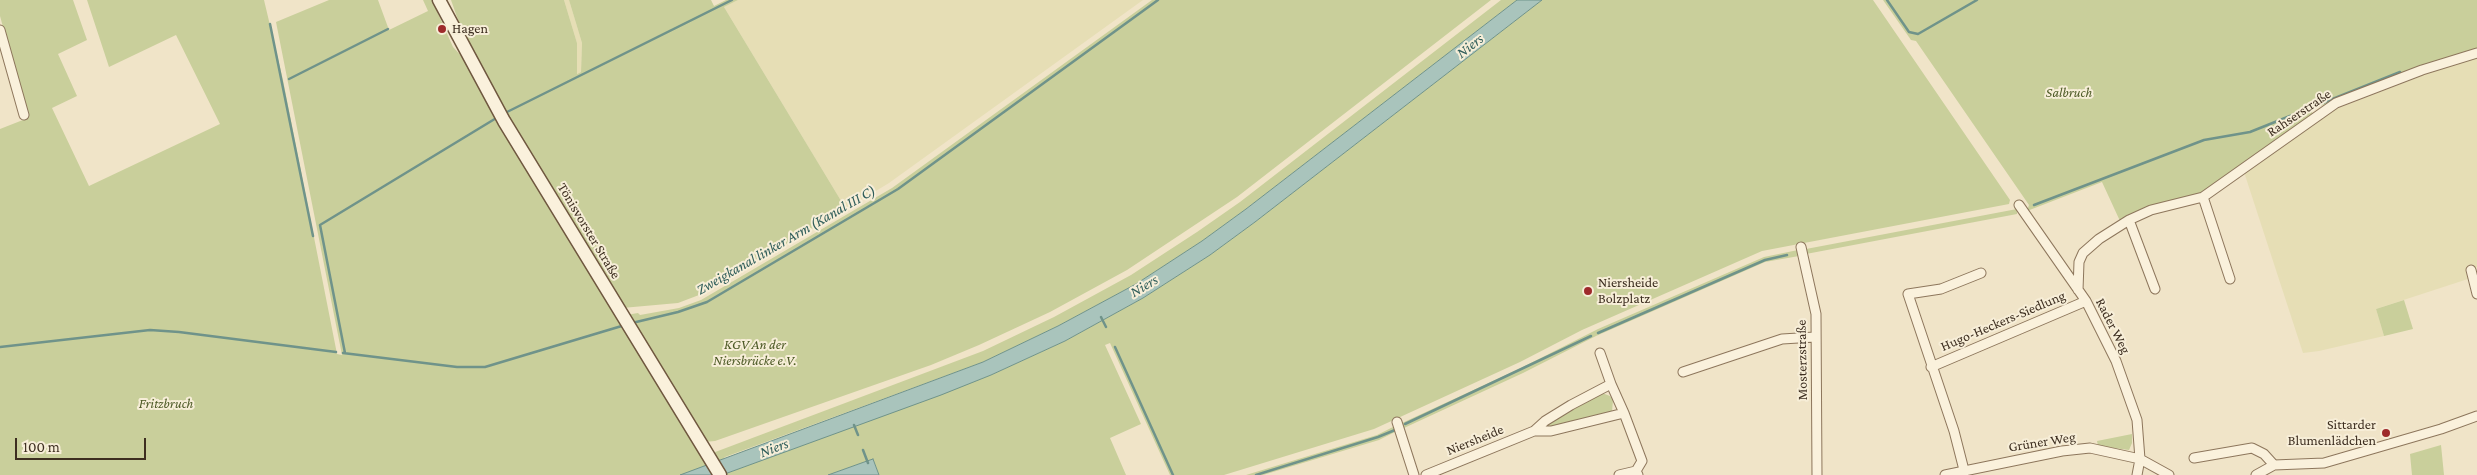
<!DOCTYPE html>
<meta charset="utf-8">
<style>
body{margin:0}
#map{position:relative;width:2477px;height:475px;overflow:hidden;background:#f0e4c8;font-family:"Crimson Pro",serif}
canvas{display:block}
.scale{position:absolute;left:15px;top:438px;width:131px;height:22px;box-sizing:border-box;border:2px solid #3d2e20;border-top:0;padding-left:6px;font-size:15px;line-height:18px;white-space:nowrap;color:#3d2e20;-webkit-text-stroke:4px #f7eed8;paint-order:stroke}
</style>
<div id="map">
<canvas width="2477" height="475"></canvas>
<div class="scale">100 m</div>
</div>
<script>
const context = document.querySelector('canvas').getContext('2d');
context.lineJoin = 'round';
function paint(path, color) { context.fillStyle = color; context.fill(path, 'evenodd'); }
const toPath = rows => new Path2D(rows.map(r => 'M' + r).join(''));
function trace(path, color, width, dash) { context.strokeStyle = color; context.lineWidth = width; context.lineCap = dash ? 'butt' : 'round'; context.setLineDash(dash || []); context.stroke(path); }
function drawText(font, color, halo, rows, align = 'center') {
  context.font = font + ' "Crimson Pro",serif'; context.lineWidth = 4; context.setLineDash([]); context.textBaseline = 'middle'; context.strokeStyle = halo; context.fillStyle = color; for (const [text, x, y, turn = 0] of rows) {
    context.save(); context.translate(x, y); context.rotate((+turn || 0) * Math.PI / 180); context.textAlign = isNaN(turn) ? turn : align; if (halo) context.strokeText(text, 0, 0); context.fillText(text, 0, 0); context.restore();
  }
}
paint(toPath([
 [564,0,569,0,582,43,581,72,576,74,577,43],
 [738,0,1143,0,889,183,846,209,724,7],
 [2477,58,2477,267,2469,269,2471,278,2376,309,2384,336,2319,351,2303,353,2244,172,2331,111,2442,68]
]), '#e6deb5');
paint(toPath([
 [0,0,73,0,87,40,58,54,77,96,52,108,89,186,220,124,176,35,109,67,87,0,264,0,283,80,337,354,342,355,276,22,329,0,378,0,389,30,428,11,423,0,432,0,453,47,465,60,626,315,638,313,640,315,679,308,701,300,892,188,1152,0,1491,0,1237,197,1127,270,1050,312,979,345,931,365,715,441,704,442,702,457,983,351,1054,317,1131,275,1197,232,1240,202,1501,0,1517,0,1246,209,1202,241,1136,284,1058,326,983,362,725,457,707,475,0,475,0,129,28,118,0,16],
 [451,0,564,0,577,43,577,74,581,72,582,43,569,0,711,0,714,6,726,0,738,0,724,7,846,209,699,295,678,303,622,308,505,110,464,37],
 [1542,0,1873,0,2010,200,2009,204,1762,251,1582,330,1520,362,1374,429,1224,475,1170,475,1110,343,1105,345,1141,424,1110,438,1126,475,879,475,873,459,828,475,722,475,991,375,1065,341,1143,298,1210,255,1255,222],
 [1883,0,2477,0,2477,50,2419,67,2311,110,2313,114,2201,193,2120,221,2102,182,2027,211,2029,205,1916,41,1911,40],
 [2017,209,2017,214,1806,254,1806,249],
 [1798,250,1799,256,1765,262,1596,336,1523,373,1404,428,1402,423,1521,368,1598,329,1764,257],
 [2404,300,2413,329,2384,336,2376,309],
 [1602,393,1610,396,1613,400,1612,412,1548,429,1545,426],
 [1395,426,1397,431,1379,440,1263,475,1246,475,1377,435],
 [2132,434,2132,443,2129,450,2098,446,2097,441],
 [2441,445,2444,475,2412,475,2410,454]
]), '#c9cf9b');
const water = toPath([
 [1517,0,1542,0,1255,222,1210,255,1143,298,1065,341,991,375,941,395,722,475,680,475,983,362,1058,326,1136,284,1202,241,1246,209,1517,0],
 [873,459,879,475,828,475,867,461,873,459]
]);
paint(water, '#a9c4bc');
trace(water, '#6f938a', 1);
trace(toPath([
 [1887,0,1909,32,1918,34,1977,0],
 [270,24,313,236],
 [289,79,388,29],
 [505,113,732,0],
 [2034,205,2204,140,2250,132,2400,72],
 [1101,317,1106,327],
 [632,323,678,312,707,302,898,189,1158,0],
 [1598,333,1765,260,1787,255],
 [0,347,150,330,179,332,336,352],
 [1115,347,1173,475],
 [343,353,457,367,485,367,625,325],
 [345,353,320,225,498,117],
 [1405,424,1591,336],
 [854,425,858,435],
 [863,450,868,463],
 [1256,475,1378,437,1395,430]
]), '#6f938a', 2.5);
const minor = toPath([
 [0,30,24,115],
 [2203,197,2230,279],
 [2019,205,2086,301,2116,361,2137,420,2140,459,2137,475],
 [2129,220,2155,289],
 [1801,247,1816,314,1817,475],
 [2471,270,2477,294],
 [2078,290,2079,262,2083,253,2099,239,2129,220,2151,210,2203,197,2336,103,2422,70,2477,53],
 [1600,353,1611,384],
 [1931,367,2086,301],
 [1683,372,1782,339,1815,337],
 [1397,422,1414,475],
 [1534,431,1551,431,1624,413,1642,461,1636,471],
 [2194,458,2252,448,2264,454,2274,465],
 [1964,470,1954,431,1908,294,1941,289,1981,273],
 [1426,475,1534,431,1545,421,1571,405,1611,384,1624,413],
 [1619,475,1636,471,1638,475],
 [1945,475,2062,451,2090,448,2140,459,2169,475],
 [2256,475,2274,465,2324,463,2441,429,2477,416]
]);
const secondary = toPath([
 [439,0,504,121,720,475]
]);
trace(minor, '#8d765c', 11);
trace(secondary, '#6f573f', 15);
trace(minor, '#faf1dc', 9);
trace(secondary, '#faf1dc', 12);
for (const [x, y, r, color] of [
 [442,29,5,"#9e2a2b"],
 [1588,291,5,"#9e2a2b"],
 [2386,433,5,"#9e2a2b"]
]) { const dot = new Path2D(); dot.arc(x, y, r, 0, 2 * Math.PI); context.fillStyle = color; context.fill(dot); trace(dot, '#f7eed8', 2); }
drawText('14px', '#3d2e20', '#f7eed8', [
 ["Hagen",452,29],
 ["Niersheide",1598,283],
 ["Bolzplatz",1598,299],
 ["Sittarder",2376,425,"right"],
 ["Blumenlädchen",2376,441,"right"]
], 'left');
drawText('italic 14px', '#4d5a26', '#f7eed8', [
 ["Salbruch",2069,93],
 ["KGV An der",755,345],
 ["Niersbrücke e.V.",755,361],
 ["Fritzbruch",166,404]
]);
drawText('14px', '#3d2e20', '#f7eed8', [
 ["Rahserstraße",2299,113,-34],
 ["Tönisvorster Straße",589,231,59],
 ["Hugo-Heckers-Siedlung",2003,321,-23],
 ["Rader Weg",2113,326,63],
 ["Mosterzstraße",1802,360,-91],
 ["Niersheide",1475,440,-22],
 ["Grüner Weg",2042,442,-9]
]);
drawText('italic 15px', '#2f5d5a', '#f7eed8', [
 ["Niers",1470,46,-38],
 ["Zweigkanal linker Arm (Kanal III C)",786,240,-30],
 ["Niers",1144,286,-31],
 ["Niers",774,448,-21]
]);
</script>
